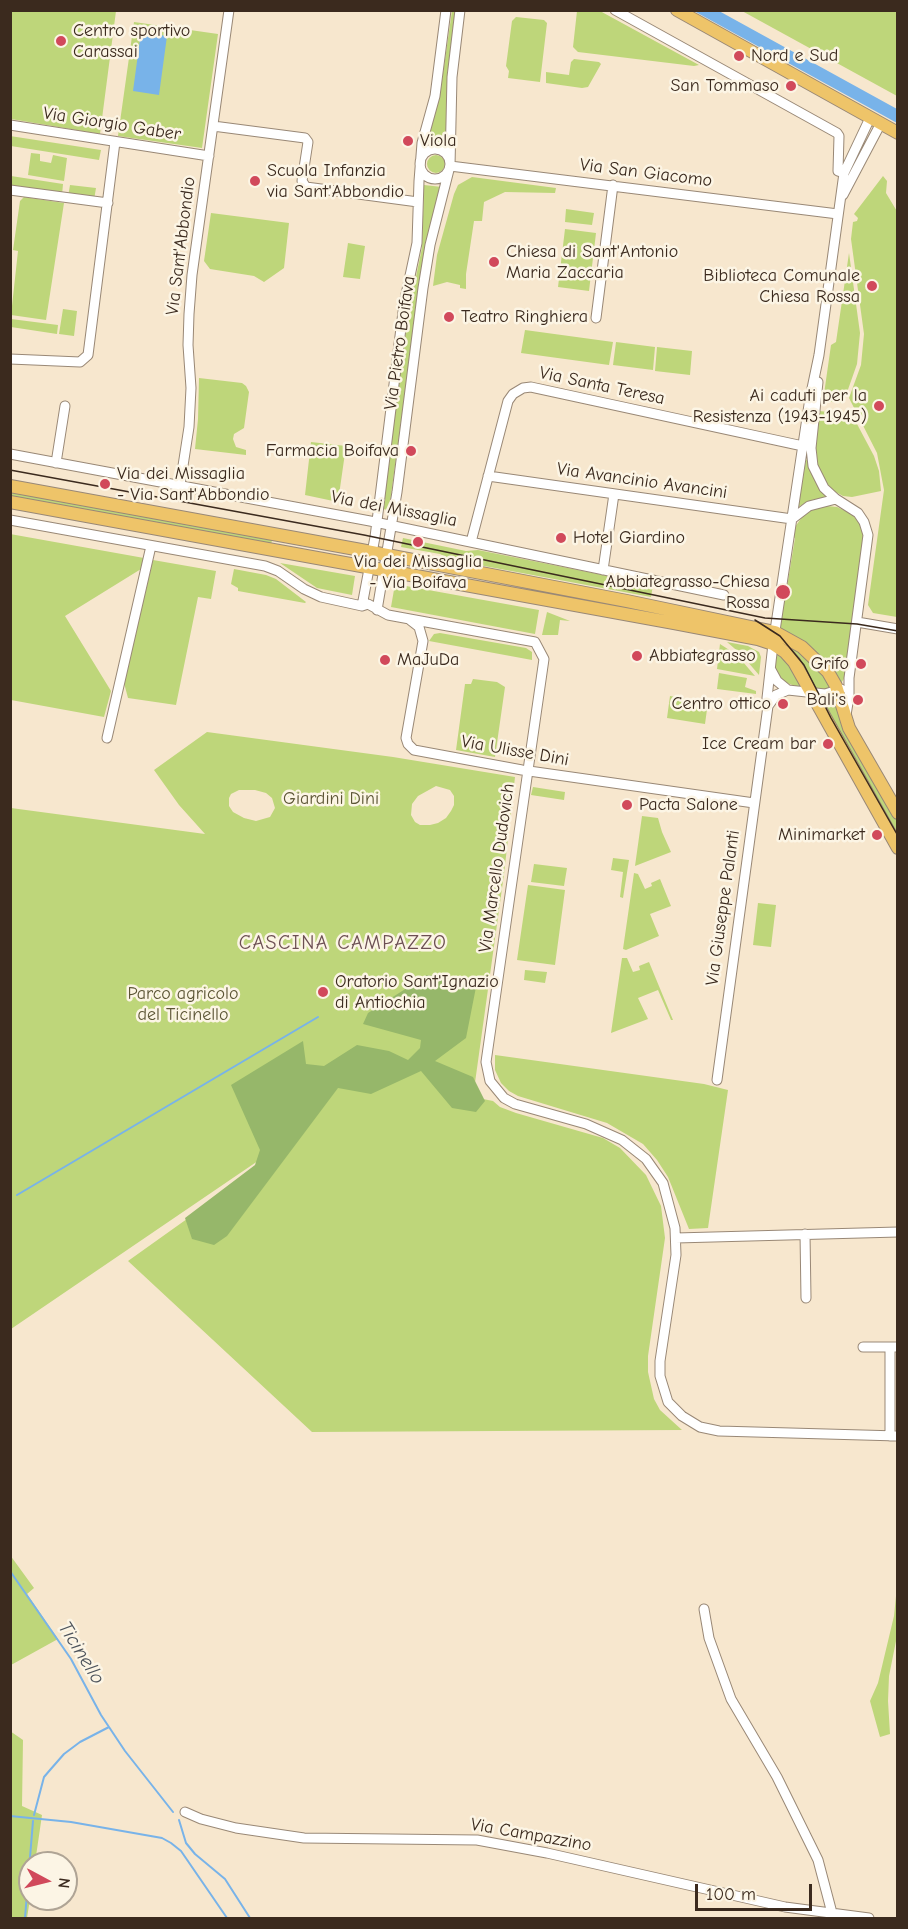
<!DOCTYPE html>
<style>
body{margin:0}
#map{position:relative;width:908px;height:1929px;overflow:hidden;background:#f7e7ce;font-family:"Comic Neue",sans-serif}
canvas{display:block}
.frame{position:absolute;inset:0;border:12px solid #3b2a1e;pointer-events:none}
.north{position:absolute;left:18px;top:1851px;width:60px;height:60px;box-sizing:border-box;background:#fcf5e5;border:2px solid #afa495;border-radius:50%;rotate:97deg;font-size:16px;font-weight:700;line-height:24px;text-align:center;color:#3b2a1e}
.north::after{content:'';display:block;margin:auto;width:21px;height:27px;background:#d1495b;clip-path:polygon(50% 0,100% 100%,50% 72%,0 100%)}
.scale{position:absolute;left:695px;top:1884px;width:117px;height:27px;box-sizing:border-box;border:3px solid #3b2a1e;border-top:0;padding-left:8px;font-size:18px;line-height:21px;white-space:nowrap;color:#3b2a1e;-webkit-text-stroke:4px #fcf5e5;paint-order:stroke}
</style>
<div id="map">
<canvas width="908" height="1929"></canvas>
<div class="frame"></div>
<div class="north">N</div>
<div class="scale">100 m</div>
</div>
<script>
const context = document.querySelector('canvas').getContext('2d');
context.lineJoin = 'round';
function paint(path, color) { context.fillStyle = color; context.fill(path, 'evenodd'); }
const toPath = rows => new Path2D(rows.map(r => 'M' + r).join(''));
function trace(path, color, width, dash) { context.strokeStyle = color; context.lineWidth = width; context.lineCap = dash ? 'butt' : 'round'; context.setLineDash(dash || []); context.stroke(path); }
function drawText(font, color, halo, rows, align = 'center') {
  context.font = font + ' "Comic Neue",sans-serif'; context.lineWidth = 5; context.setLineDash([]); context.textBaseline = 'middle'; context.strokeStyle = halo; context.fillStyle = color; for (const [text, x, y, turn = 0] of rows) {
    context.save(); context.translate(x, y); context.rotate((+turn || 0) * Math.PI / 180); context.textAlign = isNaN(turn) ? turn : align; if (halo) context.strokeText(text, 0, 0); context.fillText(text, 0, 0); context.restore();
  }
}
paint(toPath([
 [10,11,116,11,100,134,11,119],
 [452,11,455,11,447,76,447,143,428,141,440,94],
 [577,11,600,11,699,65,694,66,578,52,573,47],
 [742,11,897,11,897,96],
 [516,17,544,20,547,23,540,82,508,78,509,71,506,66,512,21],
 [134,22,218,34,202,148,118,136],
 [574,59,599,62,601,64,588,87,582,88,546,83,546,72,569,75,571,62],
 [10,136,101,150,99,160,11,146],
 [31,153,40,154,40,161,51,163,53,155,67,158,64,181,28,175],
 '427 164a9 9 0 1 1 18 0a9 9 0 1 1-18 0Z',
 [11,176,63,184,62,195,11,188],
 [883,176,887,181,886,193,898,213,898,479,896,492,898,492,897,617,873,613,868,605,884,490,877,453,849,398,861,365,864,334,851,239,853,222,857,221,858,218,854,214],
 [472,177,556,188,555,193,505,192,484,202,482,221,474,221,466,274,466,289,460,288,460,285,447,282,433,286,437,255,454,194,458,185],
 [70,185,96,188,94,200,68,197],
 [424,185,442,187,423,259,389,510,382,509,408,315,422,248],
 [24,197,64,203,46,320,11,315,18,251,13,250,20,201],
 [566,209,594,213,592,225,565,222],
 [211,213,289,223,284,268,264,282,254,276,210,269,204,261],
 [565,229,596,233,589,291,558,287],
 [348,243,365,246,360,279,343,277],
 [849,253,860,333,857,364,845,398,841,403,823,401,831,345,836,342],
 [63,309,77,311,74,336,59,334],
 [11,319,58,325,57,334,11,327],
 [525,330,613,342,609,365,521,353],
 [616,342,655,347,653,370,613,365],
 [657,347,692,351,690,375,655,371],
 [199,378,242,383,246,386,249,392,244,428,234,434,233,439,236,447,246,450,246,455,195,449,198,419],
 [819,411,840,413,852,424,857,424,874,456,879,471,881,491,852,497,843,496,832,490,823,478,816,465,814,453],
 [311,442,346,446,338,502,305,495],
 [808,459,815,480,828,495,826,498,812,500,798,507,806,460],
 [10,492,272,540,271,545,11,498],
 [827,506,837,507,852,514,861,525,865,536,845,677,840,685,820,656,799,639,779,628,784,588,787,587,795,538,792,537,793,530,804,514,815,508],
 [10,534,144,558,141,569,65,616,111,691,104,717,11,700],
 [403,538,466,551,478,550,653,585,651,597,452,560,440,554,401,547],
 [153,560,216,571,211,599,198,597,176,705,128,698,124,683],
 [280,563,355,576,352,595,317,588],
 [234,569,266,575,276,579,306,602,305,603,238,591,238,588,231,584],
 [395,584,539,610,535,634,391,607],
 [547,612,570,621,560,620,558,635,542,635],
 [440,633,526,648,532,652,532,660,429,641,434,634],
 [778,639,790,644,820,668,830,687,829,689,815,689,789,650],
 [727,642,748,646,759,652,761,657,759,675,741,654],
 [720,644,737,655,755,676,717,669],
 [776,652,781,653,803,686,801,688,784,682,776,673,774,666],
 [719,673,747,678,745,687,756,691,756,694,717,689],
 [473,679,497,682,505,687,495,757,456,750,465,684,471,684],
 [670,696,708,702,705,724,667,718],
 [837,702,897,818,897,840,821,704],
 [207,732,393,757,515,777,504,874,473,1097,493,1101,500,1107,516,1113,603,1138,620,1148,646,1175,661,1206,665,1238,648,1356,648,1372,654,1399,660,1410,682,1430,312,1432,128,1261,243,1179,274,1150,11,1329,11,808,205,834,179,805,154,770],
 [436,786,450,790,454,796,454,805,451,811,446,818,438,823,430,825,420,825,415,822,411,815,412,804,418,796],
 [239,790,255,790,266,793,272,798,275,808,270,817,256,821,244,818,233,812,229,806,229,798,231,794],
 [533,787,565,792,564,800,531,795],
 [642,816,658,818,662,832,671,852,635,866],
 [613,858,629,860,623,898,620,897,623,872,611,870],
 [534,864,567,868,564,886,531,882],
 [634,873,638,874,645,889,652,886,651,883,660,879,671,906,650,914,659,936,626,950,623,949],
 [528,885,565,890,555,965,517,960],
 [758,903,776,905,771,947,753,945],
 [622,958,627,958,633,972,640,970,639,966,649,962,673,1020,671,1020,658,990,638,998,648,1019,611,1033],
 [525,970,547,972,545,983,524,980],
 [495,1055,704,1084,728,1090,708,1228,689,1229,668,1177,657,1160,643,1144,607,1123,518,1096,509,1091,501,1083,495,1070],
 [10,1555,34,1588,27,1594,58,1639,11,1665],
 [897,1586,897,1636,889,1676,888,1701,890,1734,880,1737,870,1701,878,1683,894,1616],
 [10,1731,23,1740,22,1806,42,1815,35,1863,30,1863,30,1899,27,1918,11,1918]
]), '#bed67a');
paint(toPath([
 [427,975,477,982,466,1038,435,1061,473,1077,485,1101,476,1112,452,1108,421,1071,371,1094,338,1088,227,1236,214,1245,192,1239,185,1218,255,1165,260,1150,231,1085,303,1041,306,1064,324,1066,357,1045,389,1051,408,1060,420,1048,421,1040,363,1024,368,1013]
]), '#96b76a');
paint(toPath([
 [694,11,719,11,897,109,897,123],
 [141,32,167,36,159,95,133,91]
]), '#78b3e9');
trace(toPath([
 [17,1195,318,1017],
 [10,1571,71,1659,101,1715,125,1751,173,1812],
 [34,1815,44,1777,50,1770,64,1754,80,1742,109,1727],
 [10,1816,71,1822,162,1838,171,1843,181,1851,227,1918],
 [179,1820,186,1843,195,1854,225,1879,250,1918],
 [25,1918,33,1821]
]), '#78b3e9', 2);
const minor = toPath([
 [615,10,837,133,839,136,838,171,844,173],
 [10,125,209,156],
 [213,126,305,138,308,142,302,181,306,187,418,202],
 '420 164a15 15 0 1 1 30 0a15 15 0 1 1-30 0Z',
 [450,166,838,214],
 [10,190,108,203],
 [843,195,881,123],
 [596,318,613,185],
 [10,359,80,362,88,355,115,142],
 [818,382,811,448,813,466,824,488,836,499,858,513,864,522,868,535,849,678,849,697,846,715],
 [10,454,370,521,724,595],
 [56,463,65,406],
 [488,476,792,519],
 [180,485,189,427,191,388,188,345,189,314,192,275,229,10],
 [792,519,809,506,836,499],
 [10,520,265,566,278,571,304,589,321,597,362,606,368,604,388,615,535,642,544,659,486,1062,490,1081,504,1098,515,1104,586,1124,622,1140,646,1159,663,1183,675,1228,676,1255,660,1361,660,1376,668,1402,682,1416,700,1427,719,1431,898,1436],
 [471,542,508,401,513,394,523,388,531,387,803,446],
 [603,570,614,494],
 [362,606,375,537,404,304,417,243,419,181,422,143,435,96,446,10],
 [377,610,397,492,423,288,430,245,450,166,452,77,460,10],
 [410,620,419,627,423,641,406,738,408,744,414,750,522,770,754,803],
 [857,622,898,629],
 [771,670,777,681,788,690,825,694,841,689],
 [768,706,776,695,788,690],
 [107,738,151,546],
 [717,1080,768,706,767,698,773,644,810,398,819,355,844,173,870,118],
 [805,1234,806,1298],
 [676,1238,898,1232],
 [863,1347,898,1347],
 [890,1347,890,1436],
 [704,1609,709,1638,731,1699,777,1777,818,1860,832,1913],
 [185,1812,201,1819,236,1828,304,1838,477,1840,547,1853,785,1907,869,1918]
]);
const major = toPath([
 [677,10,898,133],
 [10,486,361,550,627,601,775,632,802,647,828,672,836,686,849,728,898,813],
 [10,502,674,623,758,639,773,644,785,652,794,662,898,848]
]);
trace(minor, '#998876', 11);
trace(major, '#998876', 14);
trace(minor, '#fff', 9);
trace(major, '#eec469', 12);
trace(toPath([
 [10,470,364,535,765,618,857,624,898,631],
 [755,620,780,636,804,665,831,718,898,836]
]), '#3b2a1e', 1.5);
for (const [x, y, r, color] of [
 [61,41,6,"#d1495b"],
 [739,56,6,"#d1495b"],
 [791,86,6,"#d1495b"],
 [408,141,6,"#d1495b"],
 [255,181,6,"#d1495b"],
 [494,262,6,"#d1495b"],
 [872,286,6,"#d1495b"],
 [449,317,6,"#d1495b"],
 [879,406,6,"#d1495b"],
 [411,451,6,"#d1495b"],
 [105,484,6,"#d1495b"],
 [561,538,6,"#d1495b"],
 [418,542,6,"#d1495b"],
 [783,592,8,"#d1495b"],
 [637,656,6,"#d1495b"],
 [385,660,6,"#d1495b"],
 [861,664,6,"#d1495b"],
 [858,700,6,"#d1495b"],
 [783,704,6,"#d1495b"],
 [828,744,6,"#d1495b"],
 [627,805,6,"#d1495b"],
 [877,835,6,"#d1495b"],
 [323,992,6,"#d1495b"]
]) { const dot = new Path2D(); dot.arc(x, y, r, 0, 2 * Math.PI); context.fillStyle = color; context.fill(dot); trace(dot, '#fcf5e5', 2); }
drawText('18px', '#3b2a1e', '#fcf5e5', [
 ["Centro sportivo",73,31],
 ["Carassai",73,52],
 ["Nord e Sud",751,56],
 ["San Tommaso",779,86,"right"],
 ["Viola",420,141],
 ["Scuola Infanzia",267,171],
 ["via Sant'Abbondio",267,192],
 ["Chiesa di Sant'Antonio",506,252],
 ["Maria Zaccaria",506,273],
 ["Biblioteca Comunale",860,276,"right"],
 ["Chiesa Rossa",860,297,"right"],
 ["Teatro Ringhiera",461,317],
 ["Ai caduti per la",867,396,"right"],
 ["Resistenza (1943-1945)",867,417,"right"],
 ["Farmacia Boifava",399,451,"right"],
 ["Via dei Missaglia",117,474],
 ["- Via Sant'Abbondio",117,495],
 ["Hotel Giardino",573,538],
 ["Via dei Missaglia",418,562,"center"],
 ["- Via Boifava",418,583,"center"],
 ["Abbiategrasso-Chiesa",770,582,"right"],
 ["Rossa",770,603,"right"],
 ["Abbiategrasso",649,656],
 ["MaJuDa",397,660],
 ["Grifo",849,664,"right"],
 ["Bali's",846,700,"right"],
 ["Centro ottico",771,704,"right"],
 ["Ice Cream bar",816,744,"right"],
 ["Pacta Salone",639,805],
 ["Minimarket",865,835,"right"],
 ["Oratorio Sant'Ignazio",335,982],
 ["di Antiochia",335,1003]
], 'left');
drawText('18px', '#3b2a1e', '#fcf5e5', [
 ["Via Giorgio Gaber",112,124,9],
 ["Via San Giacomo",646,173,7],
 ["Via Sant'Abbondio",181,246,-83],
 ["Via Pietro Boifava",400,343,-82],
 ["Via Santa Teresa",602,386,12],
 ["Via Avancinio Avancini",642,481,8],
 ["Via dei Missaglia",394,509,11],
 ["Via Ulisse Dini",515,751,10],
 ["Via Marcello Dudovich",497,868,-82],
 ["Via Giuseppe Palanti",723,908,-82],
 ["Via Campazzino",531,1835,10]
]);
drawText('18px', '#5c5535', '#fcf5e5', [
 ["Giardini Dini",331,799],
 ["Parco agricolo",183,994],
 ["del Ticinello",183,1015]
]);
context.letterSpacing = '1.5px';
drawText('20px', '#6c4f53', '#fcf5e5', [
 ["CASCINA CAMPAZZO",343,943]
]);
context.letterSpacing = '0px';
drawText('italic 20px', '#4d535b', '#fcf5e5', [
 ["Ticinello",81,1653,58]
]);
</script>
